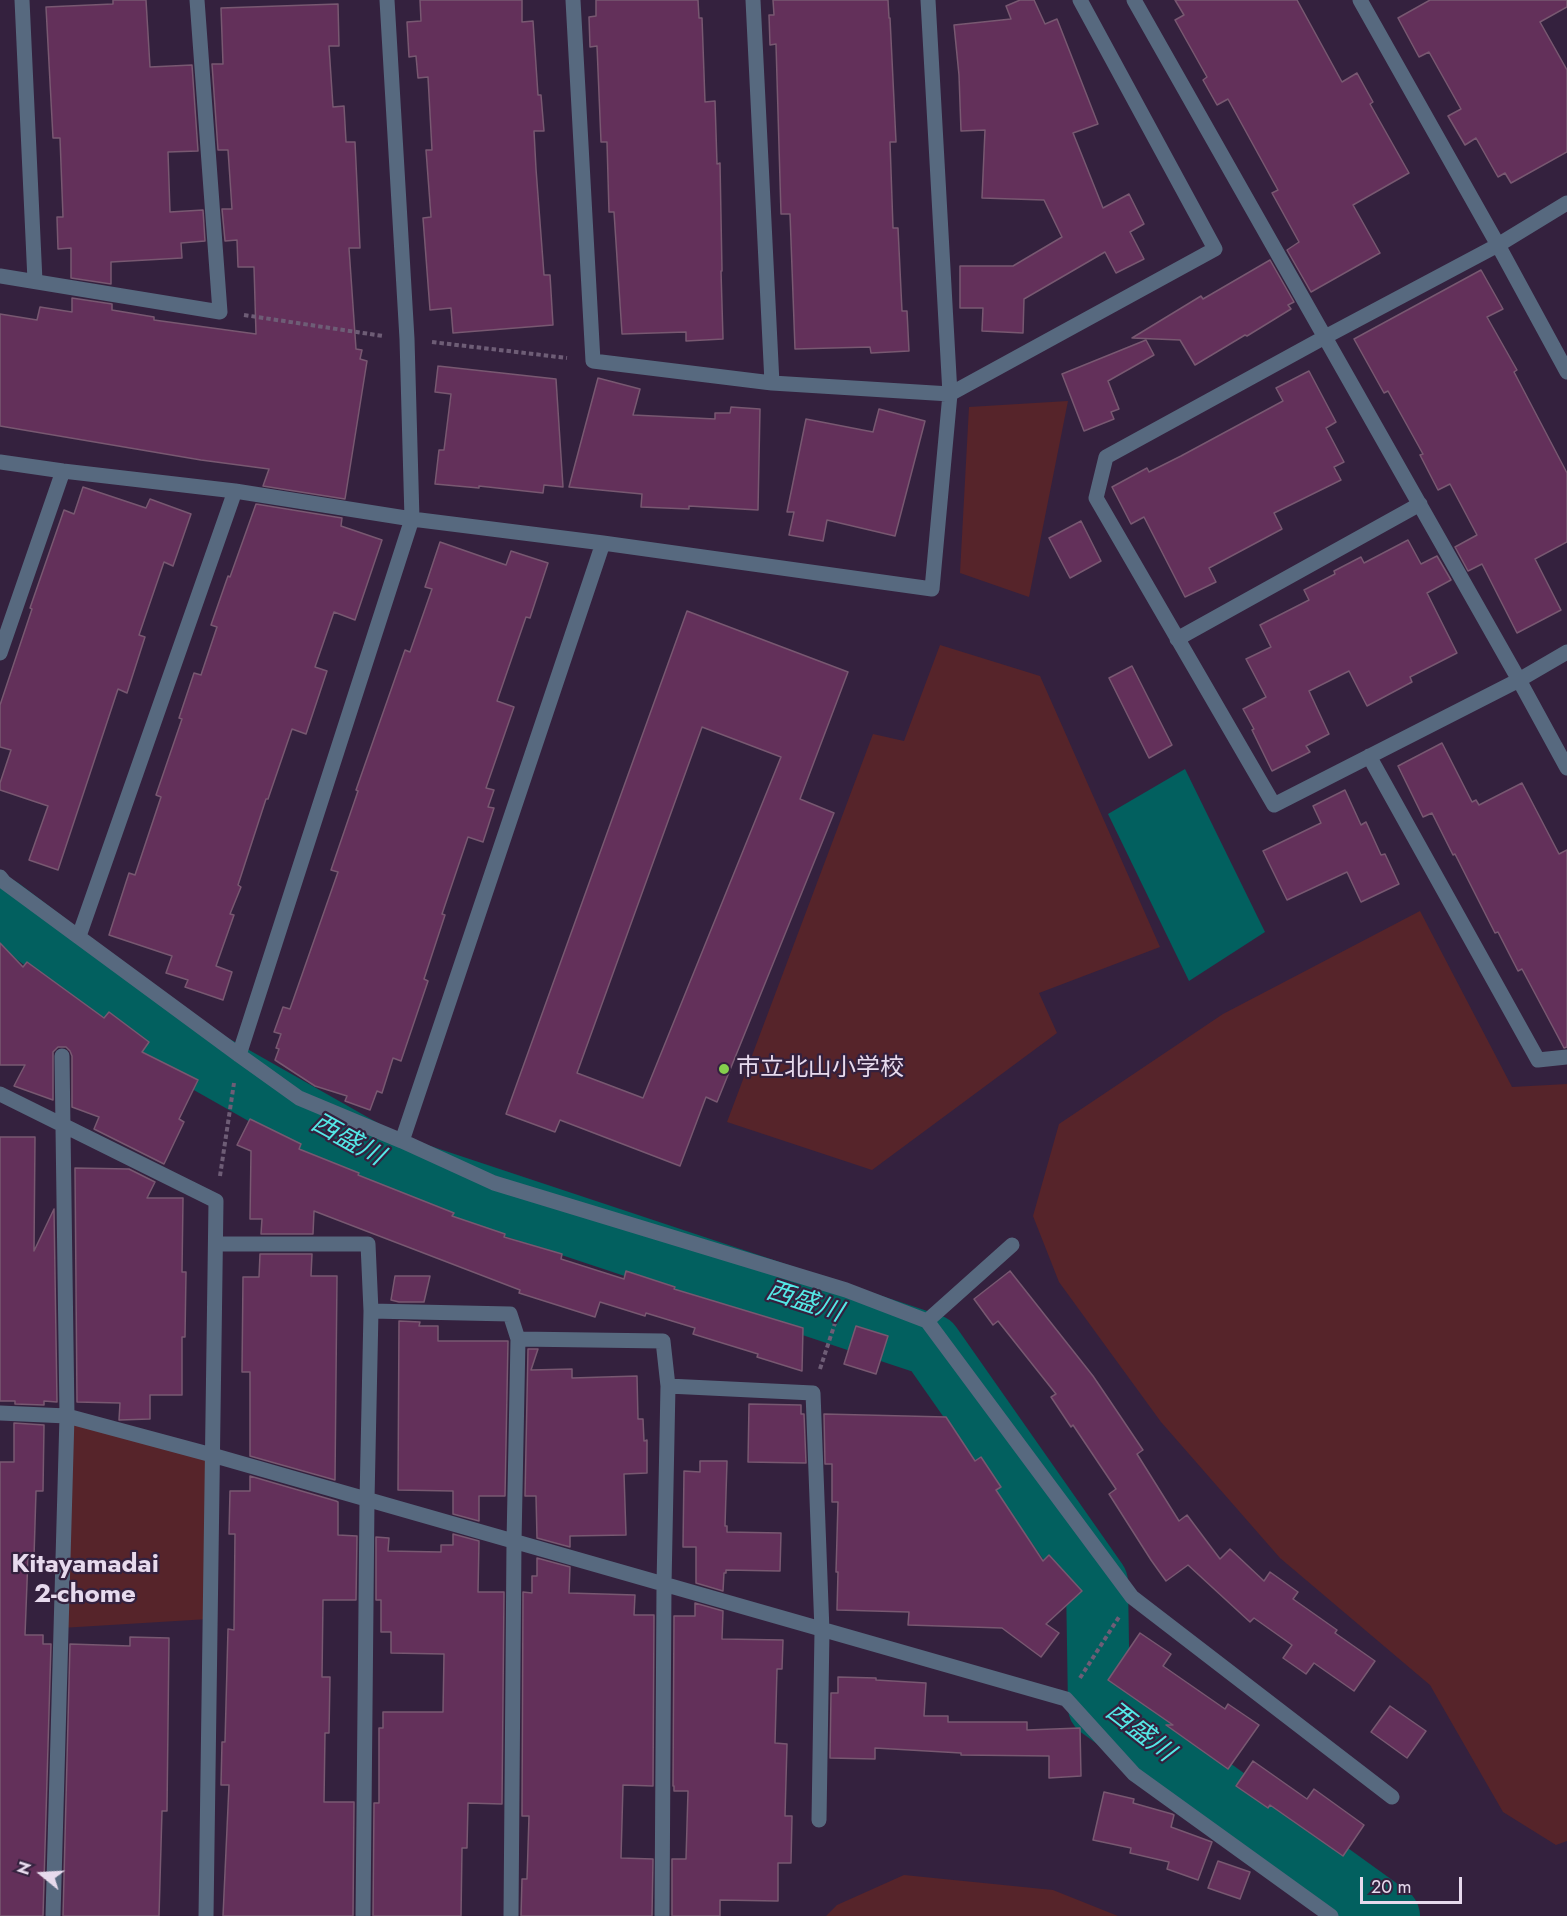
<!DOCTYPE html>
<meta charset="utf-8">
<style>
body{margin:0}
#map{position:relative;width:1567px;height:1916px;overflow:hidden;background:#34213e;font-family:Jost,sans-serif}
canvas{display:block}
.north{position:absolute;left:12px;top:1844px;width:60px;height:60px;-webkit-text-stroke:4px #34213e;paint-order:stroke;rotate:288deg;font-size:16px;font-weight:700;line-height:24px;text-align:center;color:#e7daed}
.north::after{content:'';display:block;margin:auto;width:21px;height:27px;background:#e7daed;clip-path:polygon(50% 0,100% 100%,50% 72%,0 100%)}
.scale{position:absolute;left:1360px;top:1877px;width:102px;height:27px;box-sizing:border-box;border:3px solid #e7daed;border-top:0;padding-left:8px;font-size:18px;line-height:21px;white-space:nowrap;color:#e7daed;-webkit-text-stroke:4px #34213e;paint-order:stroke}
</style>
<div id="map">
<canvas width="1567" height="1916"></canvas>
<div class="north">N</div>
<div class="scale">20 m</div>
</div>
<script>
const context = document.querySelector('canvas').getContext('2d');
context.lineJoin = 'round';
function paint(path, color) { context.fillStyle = color; context.fill(path, 'evenodd'); }
const toPath = rows => new Path2D(rows.map(r => 'M' + r).join(''));
function trace(path, color, width, dash) { context.strokeStyle = color; context.lineWidth = width; context.lineCap = dash ? 'butt' : 'round'; context.setLineDash(dash || []); context.stroke(path); }
function drawText(font, color, halo, rows, align = 'center') {
  context.font = font + ' Jost,"Noto Sans JP",sans-serif'; context.lineWidth = 4.5; context.setLineDash([]); context.textBaseline = 'middle'; context.strokeStyle = halo; context.fillStyle = color; for (const [text, x, y, turn = 0] of rows) {
    context.save(); context.translate(x, y); context.rotate((+turn || 0) * Math.PI / 180); context.textAlign = isNaN(turn) ? turn : align; if (halo) context.strokeText(text, 0, 0); context.fillText(text, 0, 0); context.restore();
  }
}
paint(toPath([
 [1068,401,1029,597,960,573,969,407],
 [940,645,1040,676,1160,947,1039,993,1057,1033,872,1170,727,1122,873,734,904,741],
 [1420,911,1512,1087,1567,1084,1567,1841,1556,1845,1503,1812,1430,1685,1280,1558,1161,1422,1059,1282,1033,1216,1059,1124,1223,1014],
 [67,1416,212,1455,209,1619,61,1628],
 [904,1875,1053,1890,1118,1916,826,1916,837,1905]
]), '#56242a');
paint(toPath([
 [1185,769,1265,932,1189,981,1108,814]
]), '#02605f');
trace(toPath([
 [0,908,195,1055,389,1165,931,1345,1097,1582,1099,1707,1389,1916]
]), '#02605f', 62);
const building = toPath([
 [113,0,146,0,150,67,192,65,198,151,168,152,170,212,203,210,205,241,181,243,182,258,111,262,111,284,71,278,71,248,58,249,57,217,63,217,60,138,53,138,46,7,113,4,113,0],
 [420,0,522,0,522,22,533,21,538,95,541,95,544,131,534,131,536,169,544,275,550,275,553,325,453,333,451,308,430,310,423,218,431,217,426,150,432,150,428,77,418,78,416,56,409,57,407,22,421,21,420,0],
 [596,0,698,0,699,18,702,18,705,102,715,101,717,164,720,163,722,271,721,271,723,339,686,341,686,332,622,334,614,212,609,212,607,142,601,142,597,46,590,47,589,17,596,16,596,0],
 [773,0,888,0,889,18,890,18,896,142,890,142,893,228,898,228,902,311,907,311,909,351,871,353,870,347,795,349,790,214,781,214,776,44,770,45,769,15,774,15,773,0],
 [1020,0,1034,0,1045,24,1057,19,1098,124,1073,133,1103,208,1129,194,1144,224,1130,232,1144,259,1116,273,1105,252,1024,299,1023,333,982,331,983,308,960,308,960,266,1013,266,1062,237,1044,200,982,198,985,130,961,131,959,75,954,25,1011,19,1006,6,1020,0],
 [1175,0,1297,0,1342,82,1357,73,1373,102,1370,104,1409,173,1353,205,1380,253,1311,292,1287,250,1299,242,1272,193,1278,190,1228,99,1217,105,1203,80,1207,77,1175,20,1184,15,1175,0],
 [1430,0,1567,0,1567,7,1540,22,1567,70,1567,152,1511,183,1505,173,1498,177,1476,138,1465,145,1448,116,1461,109,1429,52,1419,57,1398,18,1430,0],
 [338,4,339,46,329,46,333,107,344,106,346,142,355,142,360,248,349,248,356,349,362,350,360,359,367,361,345,499,263,486,269,469,201,460,0,426,0,314,37,320,40,307,72,312,72,298,112,304,112,310,154,317,154,320,256,334,254,267,238,267,237,240,225,241,222,209,232,209,228,150,218,150,212,64,223,64,221,8,338,4],
 [1270,260,1294,302,1288,305,1291,309,1247,336,1245,335,1195,365,1180,340,1132,338,1201,296,1203,299,1270,260],
 [1481,270,1503,309,1487,317,1517,370,1514,372,1567,473,1567,542,1535,559,1561,610,1517,633,1482,564,1468,571,1455,547,1477,535,1450,484,1438,490,1420,455,1423,454,1388,391,1384,393,1354,339,1481,270],
 [1146,340,1154,355,1108,381,1119,409,1111,412,1114,419,1084,431,1062,374,1146,340],
 [438,366,556,379,563,487,544,485,543,493,479,486,479,488,435,484,439,450,444,450,451,394,435,392,438,366],
 [1309,371,1336,422,1326,428,1344,462,1334,467,1341,480,1274,513,1282,529,1209,568,1216,582,1185,597,1144,517,1131,524,1112,487,1147,468,1149,472,1181,456,1283,401,1276,388,1309,371],
 [598,378,640,389,633,415,715,419,715,413,730,413,731,407,760,409,758,510,689,506,689,509,641,507,642,494,569,487,598,378],
 [879,409,925,421,895,536,827,520,823,541,789,535,794,512,787,512,806,419,873,432,879,409],
 [83,487,146,508,150,499,191,514,173,566,164,562,139,635,145,637,127,693,118,689,58,870,29,860,48,806,0,790,0,783,11,750,0,747,0,705,32,609,30,608,64,510,74,514,83,487],
 [256,504,342,518,341,526,382,540,355,620,334,612,315,667,327,671,306,734,292,729,268,799,266,799,238,885,241,887,230,914,234,915,216,966,232,972,223,1000,185,987,188,980,166,973,172,956,109,935,129,873,135,875,161,797,156,795,182,719,179,718,194,673,201,675,217,627,211,625,228,576,230,577,256,504],
 [1081,521,1101,561,1070,578,1049,538,1081,521],
 [1408,540,1421,564,1437,556,1451,580,1427,593,1457,653,1410,677,1412,682,1367,706,1349,671,1309,691,1329,734,1306,746,1310,752,1272,771,1252,730,1254,729,1243,709,1266,697,1246,659,1271,647,1260,625,1309,600,1304,590,1335,574,1334,571,1361,557,1364,563,1408,540],
 [440,542,506,565,511,551,548,563,530,618,526,617,497,701,514,707,486,788,494,790,488,807,494,808,483,842,468,837,442,914,445,915,424,979,428,981,401,1061,393,1058,382,1093,377,1091,370,1110,345,1101,347,1096,315,1086,275,1060,279,1049,276,1048,281,1034,274,1032,283,1007,290,1009,338,872,331,870,358,791,356,790,405,650,410,652,432,589,425,587,440,542],
 [687,611,848,672,800,799,834,813,717,1102,706,1097,680,1166,560,1120,555,1132,506,1114,687,611],
 [702,727,781,757,643,1098,577,1073,702,727],
 [1132,666,1172,745,1149,758,1109,678,1132,666],
 [1442,743,1472,802,1476,800,1479,805,1522,783,1559,854,1567,850,1567,1047,1564,1048,1522,969,1518,971,1498,932,1495,933,1455,854,1453,855,1432,813,1423,817,1398,766,1442,743],
 [1345,790,1361,825,1366,822,1381,855,1385,854,1399,884,1361,902,1347,872,1287,900,1263,851,1321,823,1313,806,1345,790],
 [0,943,23,967,27,962,104,1018,109,1012,149,1042,142,1052,198,1080,179,1119,184,1122,164,1164,94,1129,99,1117,72,1107,72,1056,70,1051,66,1047,58,1047,53,1052,53,1100,14,1086,25,1065,0,1065,0,943],
 [250,1119,301,1144,299,1149,359,1173,358,1175,454,1213,452,1216,505,1234,504,1237,562,1254,561,1259,624,1279,626,1271,675,1287,674,1289,803,1328,802,1371,757,1357,758,1354,693,1334,695,1328,646,1313,645,1316,600,1302,595,1317,519,1293,520,1290,314,1211,313,1234,261,1234,262,1219,250,1219,251,1151,237,1145,250,1119],
 [0,1137,35,1137,34,1251,54,1209,57,1402,44,1401,44,1405,15,1404,15,1401,0,1401,0,1137],
 [75,1168,129,1169,155,1182,147,1198,183,1198,182,1272,186,1272,185,1337,182,1337,182,1395,150,1395,150,1419,119,1420,120,1403,77,1402,75,1168],
 [260,1254,312,1254,311,1276,337,1276,335,1480,250,1456,250,1372,242,1372,243,1277,259,1277,260,1254],
 [1010,1271,1093,1376,1110,1401,1143,1450,1137,1454,1179,1521,1187,1515,1220,1559,1230,1549,1264,1581,1270,1572,1298,1592,1293,1599,1337,1630,1335,1633,1375,1661,1354,1691,1314,1663,1306,1674,1283,1658,1292,1645,1254,1618,1250,1622,1188,1565,1166,1581,1151,1560,1109,1494,1116,1489,1073,1425,1071,1427,1051,1397,1056,1394,998,1321,993,1325,974,1299,1010,1271],
 [395,1276,430,1276,424,1302,399,1302,391,1300,395,1276],
 [399,1321,420,1322,419,1326,438,1326,438,1341,508,1341,505,1496,479,1496,479,1521,453,1514,453,1491,398,1490,399,1321],
 [856,1326,888,1336,876,1374,844,1364,856,1326],
 [528,1349,538,1349,531,1370,572,1369,572,1378,637,1376,638,1419,643,1419,644,1441,647,1440,647,1473,624,1474,626,1535,570,1536,570,1547,537,1538,536,1496,525,1496,528,1349],
 [749,1404,801,1405,801,1414,804,1414,806,1463,748,1462,749,1404],
 [824,1414,946,1417,975,1461,981,1457,1001,1487,996,1490,1043,1561,1049,1555,1082,1591,1046,1624,1059,1633,1041,1657,1002,1628,908,1625,909,1612,837,1610,838,1572,836,1572,838,1502,832,1502,832,1464,825,1464,824,1414],
 [14,1423,44,1425,43,1491,36,1491,34,1557,28,1557,25,1635,43,1635,43,1644,51,1644,43,1916,0,1916,0,1462,14,1462,14,1423],
 [700,1461,727,1461,725,1526,727,1526,727,1532,781,1533,780,1571,726,1570,726,1573,724,1573,723,1591,696,1583,696,1547,683,1547,684,1471,700,1472,700,1461],
 [250,1476,336,1501,338,1502,338,1535,357,1536,356,1600,323,1600,322,1677,330,1677,329,1733,325,1733,324,1802,354,1802,353,1916,223,1916,229,1785,221,1785,222,1742,225,1742,228,1629,234,1630,235,1534,229,1534,230,1491,250,1491,250,1476],
 [453,1534,479,1541,478,1592,504,1592,502,1804,468,1803,467,1848,462,1848,461,1916,373,1916,374,1803,379,1803,379,1728,383,1728,383,1712,443,1712,444,1654,391,1653,391,1632,381,1632,381,1600,376,1600,376,1537,389,1538,388,1551,441,1552,441,1545,453,1545,453,1534],
 [537,1558,570,1567,569,1593,635,1595,634,1615,654,1615,653,1786,623,1785,621,1858,653,1859,652,1916,521,1916,522,1879,527,1879,529,1816,522,1816,523,1592,532,1593,532,1576,537,1576,537,1558],
 [695,1603,723,1611,722,1639,783,1640,782,1669,777,1669,775,1743,787,1744,785,1816,792,1816,791,1863,778,1863,778,1901,720,1900,720,1916,672,1916,672,1859,686,1859,688,1791,674,1791,674,1786,673,1786,674,1616,695,1616,695,1603],
 [1140,1633,1171,1654,1163,1666,1225,1709,1228,1704,1259,1725,1228,1769,1166,1725,1173,1725,1108,1680,1140,1633],
 [130,1637,169,1638,167,1811,162,1811,159,1916,63,1916,70,1644,130,1646,130,1637],
 [838,1677,876,1678,876,1680,926,1683,924,1716,948,1716,948,1722,1027,1722,1027,1730,1080,1728,1081,1776,1049,1778,1049,1756,961,1755,961,1753,875,1748,875,1759,830,1758,831,1693,838,1693,838,1677],
 [1390,1706,1426,1731,1407,1758,1371,1732,1390,1706],
 [1253,1761,1307,1799,1314,1789,1364,1825,1343,1856,1270,1805,1268,1808,1236,1786,1253,1761],
 [1104,1792,1134,1799,1133,1803,1172,1814,1174,1815,1171,1827,1212,1842,1198,1880,1167,1869,1169,1862,1130,1853,1131,1848,1093,1840,1104,1792],
 [1218,1861,1250,1872,1240,1899,1208,1888,1218,1861]
]);
paint(building, '#63305a');
trace(building, '#785871', 1.5);
trace(toPath([
 [244,315,383,336],
 [432,342,567,358],
 [220,1176,234,1083],
 [820,1369,838,1314],
 [1080,1678,1119,1617]
]), '#6e5d76', 4, [4.5, 3]);
trace(toPath([
 [22,0,35,281],
 [573,0,593,361,772,383,950,394,1215,249,1080,0],
 [753,0,772,383],
 [1134,0,1519,680,1567,768],
 [1360,0,1498,245,1567,372],
 [1567,203,1498,245,1325,337,1106,457,1096,498,1274,805,1519,680,1567,652],
 [0,276,220,312,197,0],
 [0,462,63,471,235,491,412,519,603,543,932,589,950,394,928,0],
 [1177,639,1420,504],
 [0,653,63,471],
 [1369,756,1538,1060,1567,1057],
 [0,877,4,882,239,1055,299,1098,402,1141,494,1183,846,1290,927,1321],
 [79,936,235,491],
 [239,1055,412,519,407,339,387,0],
 [0,1094,216,1201,206,1916],
 [402,1141,603,543],
 [216,1244,368,1244,371,1311,367,1500,363,1916],
 [1012,1245,927,1321,1132,1597,1392,1797],
 [371,1311,510,1314,518,1339,514,1542,511,1916],
 [518,1339,663,1341,668,1386,664,1585,662,1916],
 [668,1386,813,1393,822,1631,819,1820],
 [0,1413,67,1416,212,1455,1066,1699,1134,1774,1331,1916],
 [53,1916,67,1416,62,1056]
]), '#57697f', 15);
for (const [x, y, r, color] of [
 [724,1069,6,"#85cf4d"]
]) { const dot = new Path2D(); dot.arc(x, y, r, 0, 2 * Math.PI); context.fillStyle = color; context.fill(dot); trace(dot, '#34213e', 2); }
drawText('24px', '#e7daed', '#34213e', [
 ["市立北山小学校",736,1069]
], 'left');
drawText('italic 26px', '#54e8e6', '#34213e', [
 ["西盛川",347,1141,29],
 ["西盛川",804,1303,18],
 ["西盛川",1139,1733,38]
]);
drawText('bold 26px', '#e7daed', '#34213e', [
 ["Kitayamadai",85,1566],
 ["2-chome",85,1596]
]);
</script>
